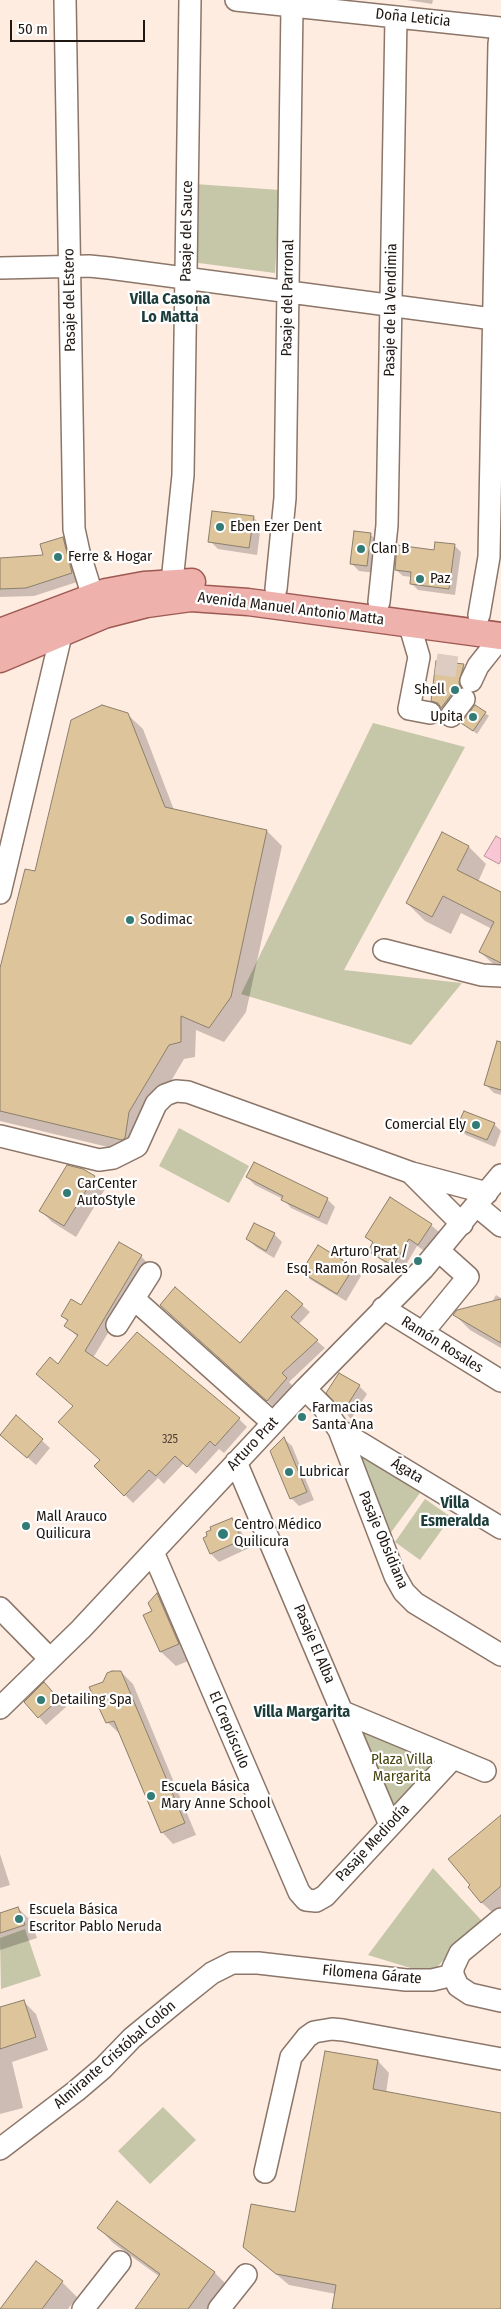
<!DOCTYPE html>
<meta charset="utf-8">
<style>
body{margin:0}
#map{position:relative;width:501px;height:2309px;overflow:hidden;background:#ffece0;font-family:"Fira Sans Condensed",sans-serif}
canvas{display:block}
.scale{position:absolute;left:10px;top:20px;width:135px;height:22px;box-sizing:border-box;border:2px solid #1f1712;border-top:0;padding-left:6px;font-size:15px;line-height:18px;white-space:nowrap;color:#1f1712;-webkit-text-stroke:4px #fff;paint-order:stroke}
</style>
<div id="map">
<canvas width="501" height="2309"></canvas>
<div class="scale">50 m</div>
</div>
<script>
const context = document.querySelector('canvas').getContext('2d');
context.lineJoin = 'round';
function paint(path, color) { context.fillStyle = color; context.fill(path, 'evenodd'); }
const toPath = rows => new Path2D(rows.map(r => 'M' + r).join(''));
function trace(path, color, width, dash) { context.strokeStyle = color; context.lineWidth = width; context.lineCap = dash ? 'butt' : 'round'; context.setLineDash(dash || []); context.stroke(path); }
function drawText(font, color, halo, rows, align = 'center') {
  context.font = font + ' "Fira Sans Condensed",sans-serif'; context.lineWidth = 4.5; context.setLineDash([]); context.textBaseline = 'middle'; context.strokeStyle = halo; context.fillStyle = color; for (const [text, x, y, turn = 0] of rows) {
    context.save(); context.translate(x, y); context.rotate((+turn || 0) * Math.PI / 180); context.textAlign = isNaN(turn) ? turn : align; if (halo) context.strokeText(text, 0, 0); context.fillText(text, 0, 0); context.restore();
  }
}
paint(toPath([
 [195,184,280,190,275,273,191,262],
 [373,723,465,747,344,970,462,983,411,1045,241,994],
 [179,1128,249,1166,229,1203,159,1166],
 [354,1448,420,1493,389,1535],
 [425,1499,451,1517,420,1560,395,1542],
 [355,1723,430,1753,434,1771,394,1813],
 [433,1868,482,1921,430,1974,368,1955],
 [25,1929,41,1976,1,1989,0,1938],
 [163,2107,196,2140,150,2184,118,2151]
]), '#c6c6a8');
const water = toPath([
 [496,836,501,839,501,860,499,864,484,856,496,836]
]);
paint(water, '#f9c6d5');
trace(water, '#b8929a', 1);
paint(toPath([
 [407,0,433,0,432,4],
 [253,517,261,525,257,555,218,549,210,541],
 [355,533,371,535,379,543,375,573,359,571,351,563],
 [63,539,71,546,80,581,34,596,0,597,0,559,45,557],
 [454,545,461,552,455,595,418,590,411,583,412,577,403,576,396,570,435,551],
 [463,666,467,669,462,686,463,691,446,711,433,700],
 [485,713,489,716,477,734,463,723],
 [127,714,143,729,174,810,267,831,282,846,246,1012,224,1042,196,1030,195,1057,184,1059,144,1127,137,1154,0,1121,0,973,36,873],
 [469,847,486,864,478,882,501,893,501,971,480,952,492,929,461,913,451,934,425,921,407,903],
 [501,1049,501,1095,494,1093,486,1085],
 [494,1124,501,1131,495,1147,466,1135,458,1127],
 [94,1177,105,1189,76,1237,52,1222,41,1211],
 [247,1177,327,1199,335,1207,327,1225,291,1208,283,1199,255,1185],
 [431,1225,439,1232,426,1252,417,1246,401,1273,378,1258,370,1250,374,1244,366,1237],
 [274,1234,282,1242,274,1258,256,1247,248,1239],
 [141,1256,149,1265,93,1358,108,1368,239,1419,247,1427,224,1453,219,1449,196,1474,184,1463,164,1484,158,1478,133,1503,96,1466,101,1461,74,1407,58,1366,78,1337,66,1326,68,1322,63,1316,82,1307],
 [353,1268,361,1276,346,1301,311,1280,303,1272],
 [496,1295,501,1298,501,1348,470,1330,455,1315,492,1302],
 [302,1305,310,1312,298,1325,325,1348,289,1382,294,1387,275,1408,169,1313,240,1345],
 [359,1386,367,1394,351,1419,328,1393],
 [16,1417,50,1448,36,1465,1,1434],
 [284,1439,292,1446,314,1500,299,1506,291,1498],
 [231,1519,239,1527,249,1548,219,1562,211,1554,204,1539],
 [157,1595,172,1610,193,1659,176,1666,161,1652,153,1612],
 [121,1672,133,1684,196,1835,173,1844,162,1832,120,1734,107,1722,104,1683],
 [52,1692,66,1707,46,1725,39,1717],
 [501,1816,501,1907,493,1913,481,1902],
 [0,1854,10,1885,0,1888],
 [18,1908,31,1921,37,1938,0,1950,0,1914],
 [23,2001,36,2014,48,2050,12,2062,23,2108,0,2114,0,2009],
 [378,2061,389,2073,386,2093,501,2114,501,2309,333,2309,336,2294,289,2285,244,2247,296,2213],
 [118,2202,215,2273,230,2288,214,2309,136,2309,160,2277,113,2243,99,2228],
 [37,2263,62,2282,77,2297,68,2309,2,2309]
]), '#0003');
const building = toPath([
 [212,511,254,516,249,548,208,542,212,511],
 [354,531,371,533,367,566,350,564,354,531],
 [63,537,72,573,26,588,0,589,0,558,43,555,40,544,63,537],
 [435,542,455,544,449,589,410,584,411,572,395,570,397,545,434,550,435,542],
 [436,661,464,664,459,682,460,687,454,691,441,708,438,703,431,701,436,661],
 [102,705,128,713,165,807,267,830,231,997,209,1028,181,1016,181,1042,169,1045,129,1112,125,1138,122,1140,0,1111,0,968,25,869,35,871,71,720,102,705],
 [475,705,486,712,473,731,461,723,475,705],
 [442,832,469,846,457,870,501,892,501,963,479,952,494,922,443,896,432,917,406,903,442,832],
 [497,1041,501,1042,501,1090,484,1085,497,1041],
 [464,1111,495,1123,487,1140,456,1128,464,1111],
 [254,1162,328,1198,319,1218,281,1200,283,1196,246,1177,254,1162],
 [67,1165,83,1169,95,1176,64,1226,39,1211,67,1165],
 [390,1197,432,1224,418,1245,409,1239,393,1266,368,1251,373,1242,365,1237,390,1197],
 [254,1223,275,1233,266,1251,246,1239,254,1223],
 [119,1242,142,1255,85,1351,107,1366,137,1332,240,1418,215,1446,210,1441,187,1467,175,1456,156,1476,149,1470,124,1496,94,1466,100,1460,58,1422,73,1406,36,1374,50,1357,58,1364,78,1335,64,1326,68,1320,61,1316,71,1299,81,1305,119,1242],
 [318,1245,354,1267,337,1294,301,1272,318,1245],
 [175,1287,240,1343,286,1290,303,1304,291,1317,318,1340,282,1373,287,1378,267,1401,160,1305,175,1287],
 [501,1299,501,1343,453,1315,457,1310,501,1299],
 [339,1373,360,1385,343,1412,326,1393,339,1373],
 [16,1415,43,1439,27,1458,0,1435,16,1415],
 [284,1437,307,1492,290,1499,270,1451,284,1437],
 [232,1518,242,1540,210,1554,203,1538,207,1536,206,1532,211,1530,210,1527,232,1518],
 [157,1593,179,1644,160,1652,143,1615,152,1611,148,1603,157,1593],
 [112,1671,121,1671,185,1823,161,1833,114,1721,106,1723,89,1687,103,1682,107,1673,112,1671],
 [44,1682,59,1699,38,1718,24,1702,44,1682],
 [501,1815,501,1886,481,1903,468,1887,470,1885,448,1859,501,1815],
 [18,1907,25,1925,0,1933,0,1913,18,1907],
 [24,2000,36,2037,0,2049,0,2007,24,2000],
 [325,2051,378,2060,373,2089,501,2113,501,2309,332,2309,336,2285,276,2274,243,2247,251,2204,295,2212,325,2051],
 [117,2201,215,2272,188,2309,135,2309,160,2274,97,2228,117,2201],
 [36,2261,63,2281,42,2309,0,2309,36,2261]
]);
paint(building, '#dec49b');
trace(building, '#8b7f6b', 1);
trace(toPath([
 [436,664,464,668]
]), '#ddccc1', 21, [21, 11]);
const minor = toPath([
 [65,0,74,529,79,552,93,597],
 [236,0,501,28],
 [0,268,89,266,109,268,501,320],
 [172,582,183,475,190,0],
 [276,589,285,498,292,6],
 [379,602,387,525,396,17],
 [479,615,489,557,499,44,501,29],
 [409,623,419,657,409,709,430,713],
 [471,681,478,666,501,637],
 [451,716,464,699],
 [0,893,62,631],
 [384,950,482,975,501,976],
 [0,1136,99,1160,113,1158,137,1146,156,1104,165,1095,176,1091,188,1092,412,1173,487,1193],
 [412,1174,462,1224],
 [477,1206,501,1226],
 [134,1299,273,1423],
 [383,1308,501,1381],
 [117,1325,150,1273],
 [423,1332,468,1277,439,1251],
 [305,1389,324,1408,339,1430,395,1576,404,1592,415,1603,501,1655],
 [339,1430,501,1528],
 [236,1462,390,1825],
 [153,1552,299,1892,306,1900,316,1901,325,1896,453,1758],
 [0,1608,50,1659],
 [0,1708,81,1629,305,1389,423,1269,501,1175],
 [343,1712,485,1771],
 [501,1919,460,1953,453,1968,453,1975,458,1986,470,1994,501,2001],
 [0,2149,76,2091,103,2068,132,2038,177,2001,212,1973,232,1963,258,1963,406,1980,432,1980,453,1975],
 [265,2172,291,2057,307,2037,314,2032,332,2029,343,2030,501,2059],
 [83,2309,120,2262],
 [219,2309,246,2275]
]);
const major = toPath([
 [0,632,106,592,144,585,192,582],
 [0,659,104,615,147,604,191,598,248,602,501,636]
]);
trace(minor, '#8b7669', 24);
trace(major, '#9e5952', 29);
trace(minor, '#fff', 21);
trace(major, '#eeb1ac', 26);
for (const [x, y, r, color] of [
 [220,527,5,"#337b75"],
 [361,549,5,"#337b75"],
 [58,557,5,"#337b75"],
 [420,579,5,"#337b75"],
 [455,690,5,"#337b75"],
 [473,717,5,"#337b75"],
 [130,920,5,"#337b75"],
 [476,1125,5,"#337b75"],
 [67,1193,5,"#337b75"],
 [418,1261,5,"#337b75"],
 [302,1417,5,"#337b75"],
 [289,1472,5,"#337b75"],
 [26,1526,5,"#337b75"],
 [223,1534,6,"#337b75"],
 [41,1700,5,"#337b75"],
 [151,1796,5,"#337b75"],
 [19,1919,5,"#337b75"]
]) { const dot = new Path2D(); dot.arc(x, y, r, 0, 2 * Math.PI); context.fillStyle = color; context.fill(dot); trace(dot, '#fff', 2); }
drawText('12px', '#4f4234', null, [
 ["325",170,1440]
]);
drawText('15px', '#1f1712', '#fff', [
 ["Doña Leticia",413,18,6],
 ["Pasaje del Sauce",187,231,-89],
 ["Pasaje del Parronal",288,298,-89],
 ["Pasaje del Estero",70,300,-91],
 ["Pasaje de la Vendimia",391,310,-89],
 ["Avenida Manuel Antonio Matta",291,609,7],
 ["Ramón Rosales",442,1345,32],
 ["Arturo Prat",253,1444,-47],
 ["Ágata",407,1471,31],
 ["Pasaje Obsidiana",383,1540,67],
 ["Pasaje El Alba",314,1644,67],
 ["El Crepúsculo",229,1730,67],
 ["Pasaje Mediodía",373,1843,-47],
 ["Filomena Gárate",372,1975,5],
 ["Almirante Cristóbal Colón",115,2055,-41]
]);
drawText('15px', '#1f1712', '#fff', [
 ["Eben Ezer Dent",230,527],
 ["Clan B",371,549],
 ["Ferre & Hogar",68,557],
 ["Paz",430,579],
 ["Shell",445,690,"right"],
 ["Upita",463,717,"right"],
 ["Sodimac",140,920],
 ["Comercial Ely",466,1125,"right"],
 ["CarCenter",77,1184],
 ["AutoStyle",77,1201],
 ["Arturo Prat /",408,1252,"right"],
 ["Esq. Ramón Rosales",408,1269,"right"],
 ["Farmacias",312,1408],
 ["Santa Ana",312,1425],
 ["Lubricar",299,1472],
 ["Mall Arauco",36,1517],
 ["Quilicura",36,1534],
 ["Centro Médico",234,1525],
 ["Quilicura",234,1542],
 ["Detailing Spa",51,1700],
 ["Escuela Básica",161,1787],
 ["Mary Anne School",161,1804],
 ["Escuela Básica",29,1910],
 ["Escritor Pablo Neruda",29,1927]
], 'left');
drawText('15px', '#47440c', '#fff', [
 ["Plaza Villa",402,1760],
 ["Margarita",402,1777]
]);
drawText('bold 16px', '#1c3d3a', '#fff', [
 ["Villa Casona",170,300],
 ["Lo Matta",170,318],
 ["Villa",455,1504],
 ["Esmeralda",455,1522],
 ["Villa Margarita",302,1713]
]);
</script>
